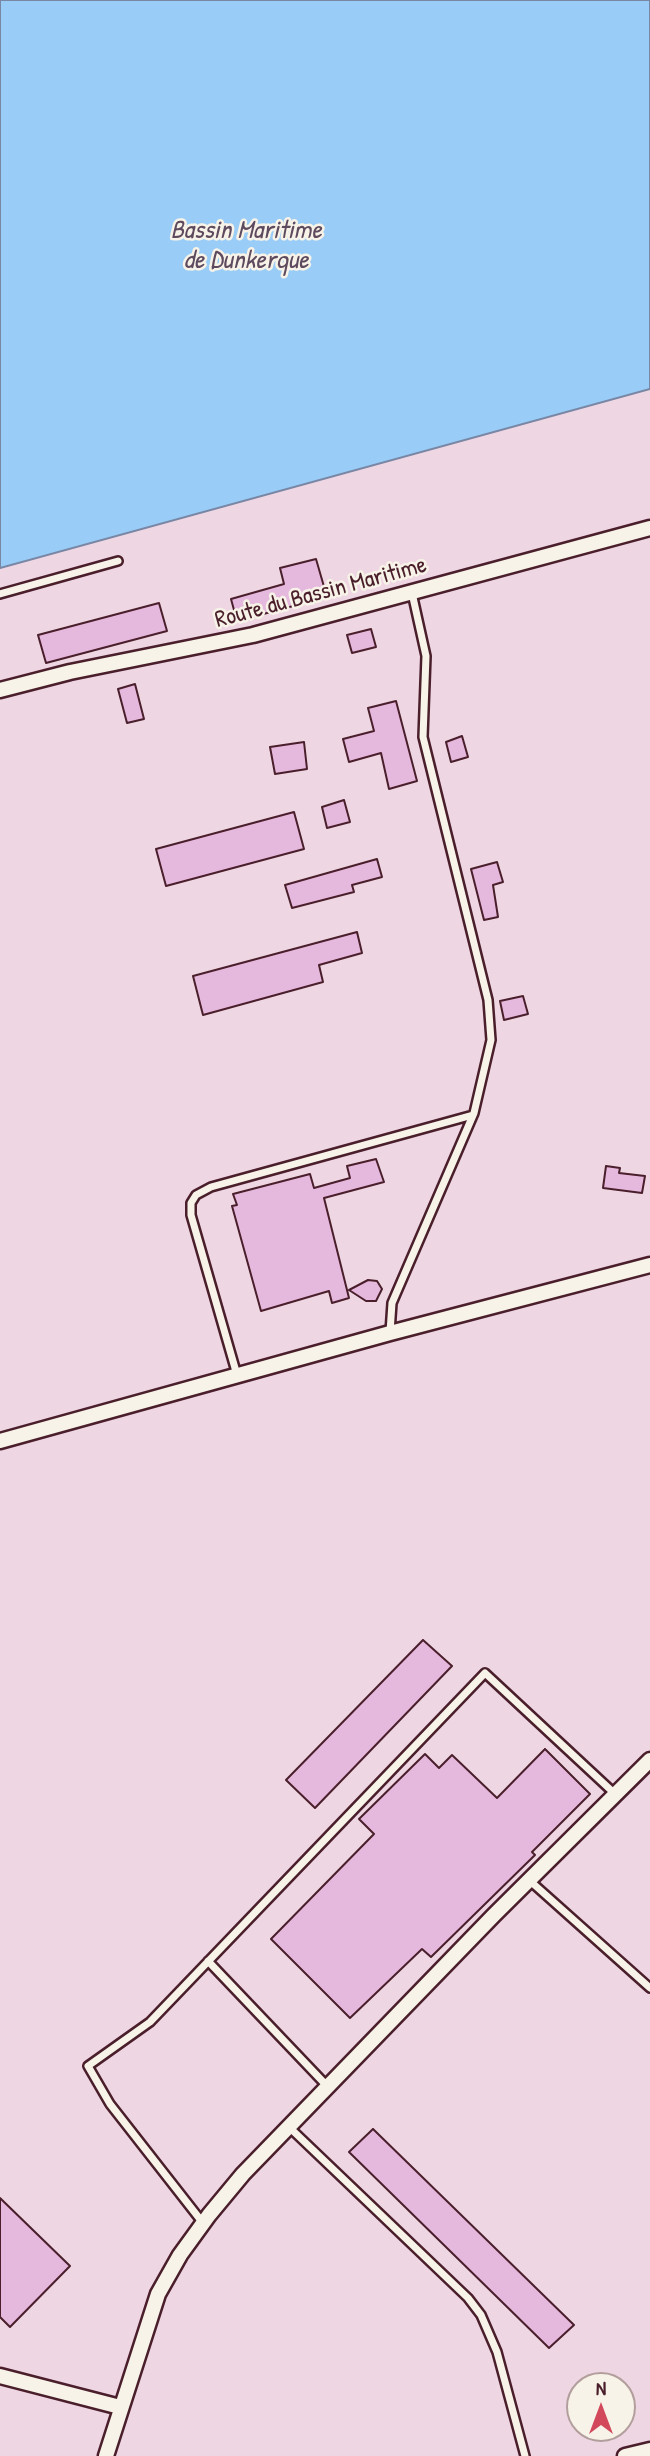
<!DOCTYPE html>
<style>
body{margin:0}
#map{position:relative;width:650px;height:2456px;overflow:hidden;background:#f2e2e5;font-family:"Patrick Hand",sans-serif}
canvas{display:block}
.north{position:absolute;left:566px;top:2372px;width:70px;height:70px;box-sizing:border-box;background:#f7f3e8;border:2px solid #b29e9c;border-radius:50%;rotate:0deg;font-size:19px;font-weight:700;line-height:28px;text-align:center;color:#4a1f2b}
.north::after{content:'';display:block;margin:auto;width:24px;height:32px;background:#d1495b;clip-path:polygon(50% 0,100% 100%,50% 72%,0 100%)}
</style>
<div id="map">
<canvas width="650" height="2456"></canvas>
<div class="north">N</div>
</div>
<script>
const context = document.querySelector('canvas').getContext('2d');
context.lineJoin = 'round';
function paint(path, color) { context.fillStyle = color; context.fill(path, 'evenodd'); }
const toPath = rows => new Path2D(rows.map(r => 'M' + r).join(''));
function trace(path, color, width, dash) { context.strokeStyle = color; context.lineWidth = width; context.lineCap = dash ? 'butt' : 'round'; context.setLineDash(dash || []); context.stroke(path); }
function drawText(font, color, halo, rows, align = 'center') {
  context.font = font + ' "Patrick Hand",sans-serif'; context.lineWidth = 5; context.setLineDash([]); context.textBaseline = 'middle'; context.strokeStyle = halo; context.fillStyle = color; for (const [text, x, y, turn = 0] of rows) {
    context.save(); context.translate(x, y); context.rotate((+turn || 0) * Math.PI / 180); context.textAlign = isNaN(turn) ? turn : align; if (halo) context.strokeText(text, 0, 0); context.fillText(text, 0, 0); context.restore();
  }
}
paint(toPath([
 [650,389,650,2456,0,2456,0,568],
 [580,2386,622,2386,622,2428,580,2428]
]), '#eed6e3');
const water = toPath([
 [0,0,650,0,650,389,0,568,0,0]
]);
paint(water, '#99ccf6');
trace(water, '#7987a5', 2);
const building = toPath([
 [316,559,327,597,237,621,231,599,284,584,280,568,316,559],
 [159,603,167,631,46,663,38,635,159,603],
 [371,629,376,647,352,653,347,635,371,629],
 [135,684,144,719,127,723,118,689,135,684],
 [396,701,417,781,389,789,381,753,349,762,343,739,374,731,368,708,396,701],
 [462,736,468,757,451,762,446,742,462,736],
 [304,742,307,769,275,774,270,747,304,742],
 [344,800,350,822,327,828,322,807,344,800],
 [294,812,304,849,166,886,156,849,294,812],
 [377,859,382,877,352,885,354,892,292,908,285,885,377,859],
 [497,862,503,882,493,885,498,917,484,920,471,869,497,862],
 [357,932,362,953,319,965,323,982,203,1015,193,976,357,932],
 [523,996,528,1014,504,1020,500,1001,523,996],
 [376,1159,384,1182,324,1198,349,1298,332,1303,329,1291,261,1311,232,1206,237,1205,233,1194,310,1174,314,1188,350,1178,347,1166,376,1159],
 [606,1166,620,1168,619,1173,645,1176,642,1193,603,1188,606,1166],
 [368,1280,377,1281,382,1289,376,1301,366,1301,349,1290,368,1280],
 [423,1640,452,1666,315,1808,286,1780,423,1640],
 [545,1749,590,1794,532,1852,535,1855,431,1957,422,1949,350,2018,271,1939,374,1834,359,1819,425,1754,439,1768,452,1755,497,1798,545,1749],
 [373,2129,574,2325,549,2348,349,2152,373,2129],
 [0,2198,70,2266,10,2327,0,2317,0,2198]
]);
paint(building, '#e5b9dd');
trace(building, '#4a1f2b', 2);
const lane = toPath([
 [0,594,118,561],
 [390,1332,392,1303,474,1113,491,1040,488,1000,423,737,426,656,412,593],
 [237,1375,191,1215,191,1203,196,1195,211,1187,473,1115],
 [529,1880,650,1988],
 [208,1961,328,2087],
 [289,2127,468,2298,481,2315,497,2352,525,2456],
 [203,2223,110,2104,88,2066,150,2022,485,1673,614,1793]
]);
const street = toPath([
 [0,690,70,672,253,635,650,528],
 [0,1441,390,1333,650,1265],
 [0,2376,120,2407],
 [106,2456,158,2294,180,2255,209,2215,243,2174,494,1915,650,1760],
 [625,2456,650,2450]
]);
trace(lane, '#4a1f2b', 12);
trace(street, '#4a1f2b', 19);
trace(lane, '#f7f3e8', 7);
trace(street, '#f7f3e8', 14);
drawText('24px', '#4a1f2b', '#f7f3e8', [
 ["Route du Bassin Maritime",321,593,-15]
]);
drawText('italic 26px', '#5e4a5e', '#f7f3e8', [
 ["Bassin Maritime",246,231],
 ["de Dunkerque",246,261]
]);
</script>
